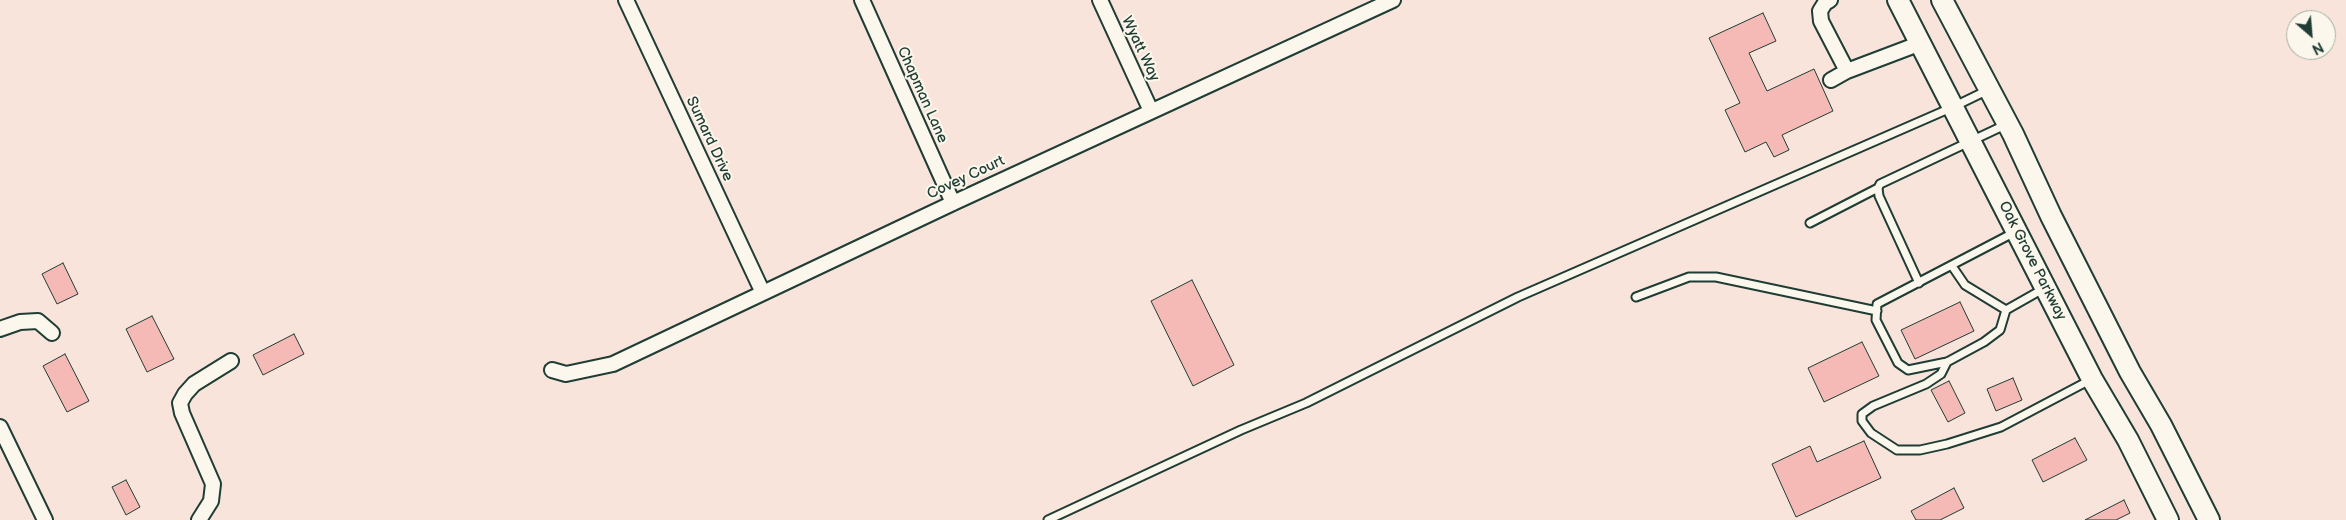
<!DOCTYPE html>
<style>
body{margin:0}
#map{position:relative;width:2346px;height:520px;overflow:hidden;background:#f9e4dc;font-family:"Balsamiq Sans",sans-serif}
canvas{display:block}
.north{position:absolute;left:2286px;top:10px;width:50px;height:50px;box-sizing:border-box;background:#fbf7ec;border:1px solid #a3ada2;border-radius:50%;rotate:153deg;font-size:14px;font-weight:700;line-height:20px;text-align:center;color:#1f3d34}
.north::after{content:'';display:block;margin:auto;width:18px;height:22px;background:#1f3d34;clip-path:polygon(50% 0,100% 100%,50% 72%,0 100%)}
</style>
<div id="map">
<canvas width="2346" height="520"></canvas>
<div class="north">N</div>
</div>
<script>
const context = document.querySelector('canvas').getContext('2d');
context.lineJoin = 'round';
function paint(path, color) { context.fillStyle = color; context.fill(path, 'evenodd'); }
const toPath = rows => new Path2D(rows.map(r => 'M' + r).join(''));
function trace(path, color, width, dash) { context.strokeStyle = color; context.lineWidth = width; context.lineCap = dash ? 'butt' : 'round'; context.setLineDash(dash || []); context.stroke(path); }
function drawText(font, color, halo, rows, align = 'center') {
  context.font = font + ' "Balsamiq Sans",sans-serif'; context.lineWidth = 4; context.setLineDash([]); context.textBaseline = 'middle'; context.strokeStyle = halo; context.fillStyle = color; for (const [text, x, y, turn = 0] of rows) {
    context.save(); context.translate(x, y); context.rotate((+turn || 0) * Math.PI / 180); context.textAlign = isNaN(turn) ? turn : align; if (halo) context.strokeText(text, 0, 0); context.fillText(text, 0, 0); context.restore();
  }
}
const building = toPath([
 [1763,13,1776,41,1749,53,1767,91,1814,69,1833,111,1782,135,1789,150,1774,157,1766,142,1745,152,1725,110,1740,103,1709,38,1763,13],
 [63,263,78,294,57,304,42,274,63,263],
 [1192,280,1234,365,1193,386,1151,301,1192,280],
 [1960,302,1974,331,1915,359,1901,330,1960,302],
 [152,316,174,359,147,372,126,329,152,316],
 [294,334,304,354,263,375,253,355,294,334],
 [1862,342,1879,376,1824,402,1808,368,1862,342],
 [65,354,89,401,67,412,43,366,65,354],
 [2013,378,2022,400,1996,411,1987,389,2013,378],
 [1949,381,1965,413,1948,422,1931,390,1949,381],
 [2075,438,2087,460,2043,482,2032,460,2075,438],
 [1864,441,1881,478,1796,517,1772,464,1810,446,1817,462,1864,441],
 [126,480,140,507,126,515,112,487,126,480],
 [1954,488,1964,508,1940,520,1916,520,1911,511,1954,488],
 [2124,500,2130,513,2116,520,2085,520,2124,500]
]);
paint(building, '#f5b9b6');
trace(building, '#1f3d34', 1);
const service = toPath([
 [1810,223,1878,188],
 [2015,232,1877,304,1876,320,1898,363,1908,370,1947,362,1984,342,2000,330,2006,310,2043,289],
 [1952,266,1965,285,2006,310],
 [1919,283,1879,196,1878,188,1880,184,2005,125],
 [1636,297,1689,277,1716,277,1877,311],
 [1947,362,1941,374,1926,384,1873,406,1862,414,1862,421,1871,433,1897,450,1920,450,1947,444,2001,427,2092,379],
 [1048,520,1241,430,1306,403,1518,297,1953,107,1988,90]
]);
const minor = toPath([
 [626,0,763,293],
 [862,0,953,203],
 [1100,0,1151,111],
 [1830,0,1825,3,1820,11,1821,21,1847,71],
 [1831,80,1847,71,1921,43],
 [0,329,20,322,38,321,52,333],
 [552,370,566,374,613,364,953,203,1393,0],
 [0,427,45,520],
 [199,520,211,501,213,484,182,413,180,403,185,394,194,384,231,361]
]);
const secondary = toPath([
 [1898,0,2092,379,2128,440,2168,520],
 [1942,0,2013,134,2051,216,2130,372,2161,425,2209,520]
]);
trace(service, '#1f3d34', 11);
trace(minor, '#1f3d34', 18);
trace(secondary, '#1f3d34', 24);
trace(service, '#fbf7ec', 7);
trace(minor, '#fbf7ec', 14);
trace(secondary, '#fbf7ec', 20);
drawText('15px', '#1f3d34', '#fbf7ec', [
 ["Wyatt Way",1140,49,65],
 ["Chapman Lane",922,95,66],
 ["Sumard Drive",709,139,65],
 ["Covey Court",966,178,-25],
 ["Oak Grove Parkway",2032,261,63]
]);
</script>
